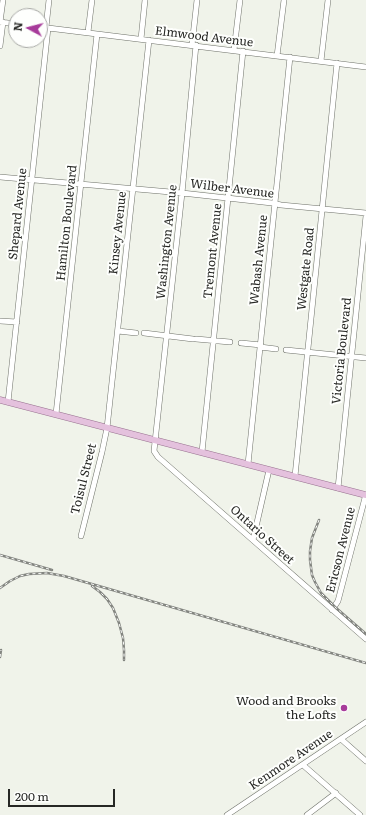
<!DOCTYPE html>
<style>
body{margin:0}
#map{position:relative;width:366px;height:815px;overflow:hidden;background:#f0f3ea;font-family:Literata,serif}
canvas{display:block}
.north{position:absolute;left:8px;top:8px;width:40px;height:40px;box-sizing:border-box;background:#fefffd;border:1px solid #a8a9a6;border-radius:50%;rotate:277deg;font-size:11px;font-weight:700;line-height:16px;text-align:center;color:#262724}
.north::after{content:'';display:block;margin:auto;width:14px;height:18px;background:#a73b9a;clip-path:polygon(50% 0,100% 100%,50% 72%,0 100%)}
.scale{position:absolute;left:8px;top:789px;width:107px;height:18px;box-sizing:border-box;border:2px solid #262724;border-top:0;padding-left:5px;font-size:12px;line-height:14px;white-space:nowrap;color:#262724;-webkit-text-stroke:3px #fefffd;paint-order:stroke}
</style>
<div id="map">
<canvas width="366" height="815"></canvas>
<div class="north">N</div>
<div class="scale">200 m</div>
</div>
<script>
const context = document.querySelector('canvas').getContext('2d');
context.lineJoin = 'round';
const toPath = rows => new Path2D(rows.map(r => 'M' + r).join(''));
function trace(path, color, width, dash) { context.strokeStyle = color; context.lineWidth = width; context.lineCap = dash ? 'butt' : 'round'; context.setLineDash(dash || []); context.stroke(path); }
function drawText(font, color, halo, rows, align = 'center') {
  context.font = font + ' Literata,serif'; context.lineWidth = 4; context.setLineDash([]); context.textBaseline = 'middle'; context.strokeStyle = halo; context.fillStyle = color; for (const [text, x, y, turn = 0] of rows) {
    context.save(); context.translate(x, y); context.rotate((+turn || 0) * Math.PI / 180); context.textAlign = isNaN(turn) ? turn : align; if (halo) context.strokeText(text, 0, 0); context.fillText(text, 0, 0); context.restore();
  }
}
const minor = toPath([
 [0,22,3,0],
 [0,22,16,24],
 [40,27,366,67],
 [46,27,49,0],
 [88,32,92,0],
 [141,39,145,0],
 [192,45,197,0],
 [196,45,182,193,154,451,158,457,366,639],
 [0,46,3,22],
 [234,50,240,0],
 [277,56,284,0],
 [321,61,328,0],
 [0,177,182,193,272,203,281,205,366,213],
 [0,321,17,322],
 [118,331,136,333],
 [144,333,193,339],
 [196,339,230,342],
 [241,343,261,345],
 [260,347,276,349],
 [286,350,366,358],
 [8,402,48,28],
 [56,414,97,34],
 [202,452,228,198,243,51],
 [248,464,290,57],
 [295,476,337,63],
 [338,488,366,216],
 [81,536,102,452,107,428,149,40],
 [253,540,269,470],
 [332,610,338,601,366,494],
 [341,739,366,761],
 [303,765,360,815],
 [227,815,366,722],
 [307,815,336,793]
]);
const major = toPath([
 [0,400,366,495]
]);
trace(minor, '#6e7169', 6);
trace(major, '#96708e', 7);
trace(minor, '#fff', 5);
trace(major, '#e4c1dd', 6);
const rail = toPath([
 [319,520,312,538,310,551,310,560,312,575,315,582,321,593,335,607,366,634],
 [0,555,52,570],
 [92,586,100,592,107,599,113,608,119,623,123,638,124,650,124,660],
 [0,588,10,581,20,576,29,574,47,573,64,576,366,663],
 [0,657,1,650]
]);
trace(rail, '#838580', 2.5);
trace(rail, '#fefffd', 1, [3]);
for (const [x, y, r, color] of [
 [344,708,4,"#a73b9a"]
]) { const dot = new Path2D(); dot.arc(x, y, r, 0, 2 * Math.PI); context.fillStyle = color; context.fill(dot); trace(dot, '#fefffd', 1.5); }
drawText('12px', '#262724', '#fefffd', [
 ["Elmwood Avenue",204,37,7],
 ["Wilber Avenue",232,189,7],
 ["Shepard Avenue",18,214,-84],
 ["Hamilton Boulevard",67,223,-84],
 ["Kinsey Avenue",118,233,-84],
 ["Washington Avenue",167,242,-84],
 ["Tremont Avenue",213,251,-84],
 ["Wabash Avenue",259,260,-84],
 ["Westgate Road",306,269,-84],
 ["Victoria Boulevard",342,351,-84],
 ["Toisul Street",84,479,-76],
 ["Ontario Street",262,535,42],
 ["Ericson Avenue",341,550,-76],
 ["Kenmore Avenue",291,760,-34]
]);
drawText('12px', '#262724', '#fefffd', [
 ["Wood and Brooks",336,701],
 ["the Lofts",336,715]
], 'right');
</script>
